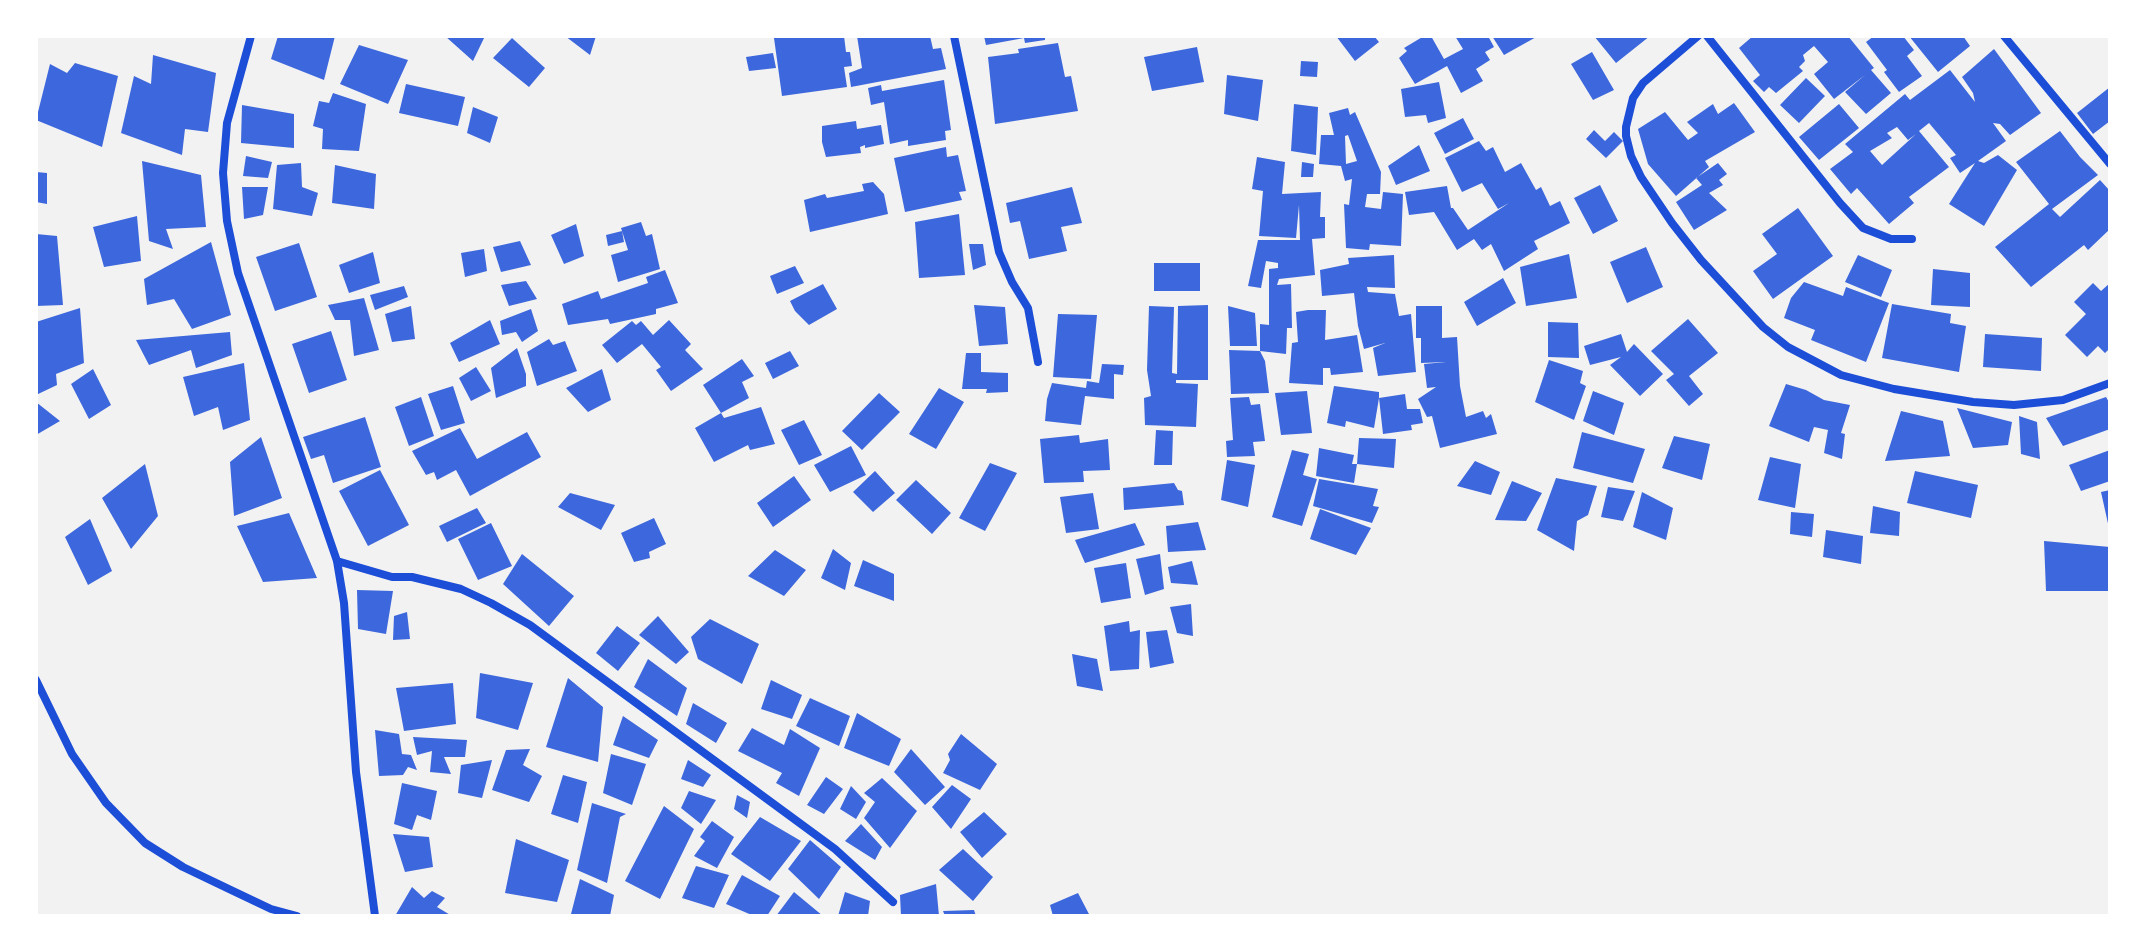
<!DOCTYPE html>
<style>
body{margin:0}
#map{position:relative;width:2146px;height:952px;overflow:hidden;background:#f2f2f2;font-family:"Public Sans",sans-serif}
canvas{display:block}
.frame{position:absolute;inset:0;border:38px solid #fff;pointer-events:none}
</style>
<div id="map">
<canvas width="2146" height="952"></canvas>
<div class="frame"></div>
</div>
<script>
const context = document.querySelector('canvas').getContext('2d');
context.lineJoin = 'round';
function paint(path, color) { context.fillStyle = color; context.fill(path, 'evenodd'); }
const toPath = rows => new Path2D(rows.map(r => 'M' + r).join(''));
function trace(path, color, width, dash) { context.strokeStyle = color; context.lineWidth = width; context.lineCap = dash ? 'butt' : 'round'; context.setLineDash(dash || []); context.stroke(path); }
paint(toPath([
 [278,36,335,36,324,80,271,59],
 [445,36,485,36,473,61],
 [565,36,596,36,590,55],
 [787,36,844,36,846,52,850,52,852,66,844,67,847,87,782,96,774,38],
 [857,36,930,36,933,49,941,48,946,69,851,87,849,73,862,68],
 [984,36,1045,36,1045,40,1025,43,1024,38,986,45],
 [1336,36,1374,36,1379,42,1355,61],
 [1424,36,1431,36,1444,59,1463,49,1455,36,1488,36,1494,47,1485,52,1490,60,1476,69,1483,81,1461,93,1447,66,1415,84,1399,58,1407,51,1404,48],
 [1492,36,1538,36,1504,55],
 [1594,36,1650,36,1616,63],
 [1753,36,1848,36,1874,68,1871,70,1891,93,1866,114,1845,92,1865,75,1834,99,1814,74,1828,62,1814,46,1803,55,1805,61,1799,67,1803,71,1776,93,1769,87,1764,92,1753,81,1760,75,1739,48],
 [1874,36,1903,36,1914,50,1907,56,1922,76,1899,92,1884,72,1887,70,1866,42],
 [1909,36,1963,36,1970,46,1938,72],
 [512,38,545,68,529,87,493,58],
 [1058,43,1065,77,1071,76,1078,111,995,124,988,57,1019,53,1018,49],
 [359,45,408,60,388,104,340,84],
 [1197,47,1204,82,1152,91,1144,57],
 [1994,49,2041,113,2010,135,2000,124,1993,123,2006,141,1978,161,1984,163,1998,155,2017,170,1984,226,1949,204,1975,163,1960,173,1950,158,1956,155,1929,123,1919,131,1949,167,1909,197,1914,203,1889,224,1857,188,1851,194,1830,169,1853,152,1845,144,1905,94,1910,100,1950,70,1975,102,1973,93,1962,77],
 [1897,127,1908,140,1916,134,1882,165,1870,151,1892,138,1887,133],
 [1592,52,1614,90,1593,100,1571,64],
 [773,53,776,68,749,71,746,57],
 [153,55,216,73,208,132,185,129,182,155,121,133,134,76,151,84],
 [1301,61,1318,62,1317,77,1300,76],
 [75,63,118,76,102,147,36,120,50,64,67,73],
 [1227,75,1263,80,1258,121,1224,114],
 [1806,78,1825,96,1799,123,1780,105],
 [944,80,951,130,945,131,946,140,908,146,908,140,890,144,884,102,871,105,868,88,881,85,882,91],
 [1439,82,1446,118,1428,123,1426,115,1405,117,1401,89],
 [406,84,465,97,458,126,399,113],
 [2110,87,2110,121,2093,134,2077,113],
 [333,93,366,104,359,151,322,149,323,129,313,126,319,101,329,103],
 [1734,103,1755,132,1705,161,1709,167,1676,196,1648,164,1638,129,1665,112,1688,140,1698,133,1687,122,1713,104,1718,114],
 [1294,104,1318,107,1316,155,1291,151],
 [1839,104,1859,128,1819,160,1799,137],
 [242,105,294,114,294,148,241,143],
 [473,107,498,117,490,143,467,133],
 [1348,108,1350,115,1355,112,1381,172,1380,194,1367,194,1365,207,1381,209,1383,192,1403,194,1401,246,1370,244,1369,250,1346,248,1344,204,1349,205,1352,179,1345,181,1341,166,1319,164,1321,135,1334,135,1329,113],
 [1348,135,1357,161,1346,164,1345,136],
 [1463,118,1474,139,1445,154,1434,133],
 [856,121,857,129,881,125,884,144,865,148,865,145,860,147,861,153,826,157,822,142,822,126],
 [1594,130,1605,141,1614,132,1623,141,1606,158,1586,139],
 [2060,131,2080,157,2098,175,2052,209,2060,217,2100,180,2110,191,2110,229,2088,250,2084,245,2031,287,1995,247,2049,204,2016,162],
 [1479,141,1486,151,1493,147,1505,172,1521,163,1536,190,1541,187,1550,206,1560,201,1570,223,1534,241,1538,249,1504,271,1491,244,1482,250,1474,239,1457,250,1434,212,1409,215,1405,192,1447,186,1451,208,1453,208,1468,230,1509,203,1498,209,1482,183,1462,192,1445,158],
 [1419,145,1430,171,1396,185,1388,166],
 [946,147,947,157,958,155,966,191,959,192,962,200,905,212,894,158],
 [246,156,272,162,268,178,243,176],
 [1257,157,1285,162,1282,194,1321,192,1320,217,1325,217,1325,238,1312,239,1315,275,1279,279,1277,285,1291,284,1292,328,1287,328,1286,354,1260,351,1265,361,1269,393,1231,394,1229,350,1260,351,1260,324,1269,325,1269,269,1278,268,1278,263,1266,261,1261,288,1248,286,1258,240,1300,240,1299,205,1296,238,1259,236,1263,191,1252,189],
 [142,161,201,175,206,227,166,229,173,249,149,241],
 [1302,162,1314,164,1313,177,1301,177],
 [301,163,302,187,318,193,312,216,273,209,277,165],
 [1718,163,1727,174,1719,180,1723,185,1709,193,1727,210,1694,230,1676,202,1702,185,1696,178],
 [335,165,376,174,374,209,332,203],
 [36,172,47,173,47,204,36,202],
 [873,182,884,194,888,214,810,232,804,200,825,194,827,198,864,191,862,184],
 [1600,185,1618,221,1593,234,1574,198],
 [242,187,268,187,263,215,244,219],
 [1072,187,1082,223,1061,227,1067,251,1029,259,1020,221,1010,223,1006,203],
 [1798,208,1833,256,1773,299,1753,271,1777,254,1762,234],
 [959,214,965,275,919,278,915,222],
 [137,216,141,261,104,267,93,227],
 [641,222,646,236,652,234,660,269,618,282,611,255,628,250,621,228],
 [576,224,584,256,564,264,551,235],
 [622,231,624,242,608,246,606,235],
 [36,234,57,236,63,305,36,306],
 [520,241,531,265,501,272,493,247],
 [211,242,231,315,192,329,174,299,147,305,144,279],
 [299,243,317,297,275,311,256,257],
 [969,244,983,244,986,265,973,270],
 [1646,247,1663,287,1627,303,1610,262],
 [484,249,487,271,465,277,461,253],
 [373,252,380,283,349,293,339,265],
 [1569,254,1577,298,1526,306,1520,267],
 [1394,255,1395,288,1367,287,1368,292,1395,294,1399,316,1411,314,1416,372,1378,376,1373,348,1385,343,1364,349,1358,326,1354,293,1322,296,1320,270,1349,264,1348,258],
 [1858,255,1892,270,1881,297,1845,282],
 [1154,263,1200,263,1200,291,1154,291],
 [795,266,804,283,777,294,770,276],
 [1933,269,1970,273,1970,307,1931,305],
 [665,270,678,303,656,309,656,314,610,324,608,319,568,325,562,304,598,291,601,299,648,283,646,277],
 [1503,278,1516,303,1477,326,1464,302],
 [526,281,537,299,509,306,501,285],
 [1804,282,1843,296,1846,287,1889,303,1866,362,1811,340,1815,330,1784,318,1791,298],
 [2093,283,2101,291,2110,283,2110,330,2108,332,2110,334,2110,348,2105,353,2098,346,2087,357,2065,335,2086,314,2074,302],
 [823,284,837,309,809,325,795,311,790,301],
 [404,286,408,297,375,310,370,295],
 [364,298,379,350,354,356,350,320,335,320,328,305],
 [1892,304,1951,314,1950,323,1966,326,1959,372,1882,358],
 [974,305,1005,307,1008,344,979,346],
 [1208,305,1208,380,1176,380,1176,383,1198,384,1196,427,1145,425,1144,398,1151,396,1147,370,1149,306,1174,307,1172,373,1177,374,1178,306],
 [411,306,415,339,392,342,385,314],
 [1228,306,1255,313,1257,346,1230,346],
 [1416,306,1442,306,1442,338,1457,337,1460,386,1466,417,1483,411,1486,418,1491,414,1497,434,1440,448,1432,416,1427,417,1418,399,1436,387,1427,388,1424,364,1446,362,1421,363,1421,338,1416,338],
 [80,308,84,363,56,374,57,385,36,395,36,322],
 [531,309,538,331,522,342,516,332,502,335,500,321],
 [1308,310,1326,310,1325,340,1357,335,1363,372,1331,375,1330,368,1323,368,1323,385,1289,383,1292,343,1298,342,1296,312],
 [1058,314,1097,315,1091,379,1053,377],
 [1688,319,1718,353,1689,376,1703,394,1689,406,1666,380,1674,374,1651,351],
 [490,320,500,344,459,362,450,343],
 [669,320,691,344,685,350,703,369,671,391,656,370,661,367,642,344,617,363,602,345,632,321,636,325,641,321,653,335],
 [1548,322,1578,323,1579,358,1548,357],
 [331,331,347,380,309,393,292,344],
 [230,332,232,355,196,368,191,350,149,365,136,340],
 [1621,334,1627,352,1634,344,1663,374,1640,396,1610,365,1621,357,1590,365,1584,346],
 [1985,334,2042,338,2041,371,1983,367],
 [549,339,553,345,565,341,577,371,537,386,527,352],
 [517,348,526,374,526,386,496,398,491,368],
 [790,351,799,366,773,379,765,363],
 [966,353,981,353,981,372,1008,373,1008,392,986,393,987,389,962,389],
 [742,359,754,376,742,382,749,398,721,413,724,418,761,407,775,444,750,450,748,445,714,462,695,428,721,413,703,385],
 [1549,360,1583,371,1580,383,1586,386,1574,420,1535,402],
 [244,363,250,420,223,430,218,407,194,416,183,377],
 [1102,364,1124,365,1123,375,1114,374,1114,399,1085,396,1081,425,1045,421,1047,399,1052,383,1086,388,1087,381,1099,383],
 [476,367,491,391,471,401,459,378],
 [93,369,111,405,89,419,71,384],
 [602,369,611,400,588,412,566,388],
 [1786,384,1806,390,1824,400,1850,405,1841,433,1845,434,1842,459,1824,453,1828,430,1814,427,1809,442,1769,426],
 [453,386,465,423,441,430,428,394],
 [1334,386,1379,392,1379,398,1405,394,1407,409,1420,409,1423,423,1411,425,1412,430,1383,434,1379,398,1374,428,1346,421,1345,427,1327,423],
 [939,388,964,402,936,449,909,434],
 [1307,391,1312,433,1281,435,1275,393],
 [1593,391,1624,403,1614,435,1583,421],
 [879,393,900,412,862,450,842,431],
 [421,397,434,436,409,446,395,407],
 [1249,397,1251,405,1260,404,1265,441,1253,442,1255,456,1227,457,1226,441,1233,440,1230,398],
 [2106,397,2110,404,2110,429,2063,446,2046,418],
 [36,402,60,421,36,435],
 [1957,408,2012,422,2008,445,1973,448],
 [1901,411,1943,421,1950,456,1885,461],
 [2019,416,2037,422,2040,459,2021,454],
 [365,417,381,467,333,483,324,455,311,459,303,437],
 [804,420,822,455,799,465,781,430],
 [460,428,477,459,527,432,541,457,470,496,456,470,437,480,434,472,426,475,412,451],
 [1156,430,1173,431,1172,465,1154,465],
 [1582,432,1645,449,1633,483,1573,468],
 [1079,435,1080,443,1108,439,1110,470,1083,471,1084,482,1044,483,1040,439],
 [1674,436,1710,444,1702,480,1662,468],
 [261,437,282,498,234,516,230,462],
 [1359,438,1396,439,1394,468,1357,464],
 [851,446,866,475,830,492,814,465],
 [1319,448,1354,455,1352,464,1357,464,1354,483,1316,476],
 [1292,450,1309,454,1303,475,1317,479,1302,526,1272,517],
 [2110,450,2110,481,2081,491,2069,465],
 [1770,457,1801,464,1795,508,1758,500],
 [1227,460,1255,465,1248,507,1221,500],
 [1475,461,1500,472,1491,495,1457,486],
 [990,463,1017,473,985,531,959,518],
 [145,464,158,516,131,549,102,498],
 [380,470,409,525,368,546,339,491],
 [875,471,895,493,873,512,853,492],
 [1915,471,1978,485,1971,518,1907,503],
 [794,476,811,500,773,527,757,503],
 [1556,478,1597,486,1588,515,1577,521,1574,551,1537,530],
 [1319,479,1378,489,1373,506,1379,507,1372,523,1313,506],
 [916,480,951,513,932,534,896,500],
 [1512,481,1542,493,1526,521,1495,520],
 [1174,483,1178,490,1182,491,1184,505,1124,510,1123,488],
 [1608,487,1635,491,1623,521,1601,517],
 [2110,490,2110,528,2109,528,2101,492],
 [1642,492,1673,508,1666,540,1633,527],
 [570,493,615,505,601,530,558,507],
 [1093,493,1099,529,1066,533,1060,497],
 [1873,506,1900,512,1899,536,1870,533],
 [477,508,486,523,447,542,439,526],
 [1320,509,1371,528,1356,555,1310,539],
 [1791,512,1814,514,1812,537,1790,534],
 [289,513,317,578,263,582,237,526],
 [654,518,666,544,649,552,650,558,634,562,621,533],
 [90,519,112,571,88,585,65,537],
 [1198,522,1206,550,1168,552,1166,526],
 [491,523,512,566,478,580,458,539],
 [1135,523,1145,545,1085,563,1075,540],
 [1826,530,1863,536,1861,564,1823,557],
 [2044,541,2110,547,2110,591,2046,591],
 [833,549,851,563,845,590,821,578],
 [775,550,806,570,784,596,748,576],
 [522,554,574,596,549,626,503,584],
 [1160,554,1164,589,1145,595,1136,559],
 [863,560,894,574,894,601,854,586],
 [1192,561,1198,585,1171,583,1168,567],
 [1126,563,1131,598,1101,603,1094,568],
 [357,590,393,591,386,634,358,629],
 [1191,604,1193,636,1177,633,1170,607],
 [407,612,410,639,393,640,394,616],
 [658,616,689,652,676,664,639,635],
 [710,619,759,644,742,684,698,659,691,637],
 [1129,621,1130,632,1140,630,1139,669,1110,671,1104,626],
 [617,626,640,643,618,671,596,653],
 [1167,630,1174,663,1150,668,1146,632],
 [1072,654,1097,659,1103,691,1077,686],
 [648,659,687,688,677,716,634,687],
 [480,673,533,683,518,730,476,718],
 [568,678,603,707,598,762,546,747],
 [771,680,802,695,792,719,761,709],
 [453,683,456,724,404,731,396,688],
 [810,698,850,716,839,746,796,726],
 [693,703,727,723,716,743,686,724],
 [857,713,901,739,889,766,844,748],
 [623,716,658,740,649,758,613,745],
 [752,728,784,745,790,729,820,748,799,796,776,783,782,773,738,751],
 [375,730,399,734,402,754,411,755,417,770,408,767,403,775,379,776],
 [961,734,997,764,980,790,943,773,950,760,948,754],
 [413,737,467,740,465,757,444,757,451,774,430,772,432,751,417,755],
 [530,749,523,765,542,776,529,802,492,790,506,750],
 [911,749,945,787,925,805,894,772],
 [611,754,646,764,632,805,603,793],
 [492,760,482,798,458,793,461,765],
 [688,760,711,775,703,787,681,779],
 [563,775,587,782,578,823,551,814],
 [826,777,843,789,824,814,807,805],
 [882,778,917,811,890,848,864,818,875,802,864,793],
 [402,783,437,791,431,820,417,815,412,830,394,824],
 [952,785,971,799,951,829,932,807],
 [851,786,866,802,856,819,840,809],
 [689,791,716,800,701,824,681,808],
 [737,795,750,802,747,818,734,809],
 [592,803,626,814,620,817,607,883,577,870],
 [664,806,694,829,660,899,625,881],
 [984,812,1007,834,982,858,960,832],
 [760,817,801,841,770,881,731,854],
 [712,821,734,837,717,868,694,856,705,841,700,837],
 [861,824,882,847,875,860,845,841],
 [393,834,429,837,433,867,405,872],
 [516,839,569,860,557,902,505,893],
 [810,840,841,867,819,899,788,869],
 [963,849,993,877,973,901,939,870],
 [696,866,729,875,714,908,682,898],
 [742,875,780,896,767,916,754,916,726,904],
 [580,879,614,895,610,916,576,916,571,914],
 [936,884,939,916,901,916,900,895],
 [412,887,424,898,432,891,445,898,437,907,452,916,395,916],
 [794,892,823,916,776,916],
 [845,892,870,901,868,916,838,916],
 [1078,893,1090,916,1053,916,1050,905],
 [974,910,976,916,945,916,943,911]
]), '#3d67dc');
trace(toPath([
 [251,36,227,123,223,173,227,221,238,273,337,561,344,603,356,772,375,916],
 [954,36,999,252,1012,282,1028,308,1038,362],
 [1698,36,1643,83,1633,98,1626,127,1626,136,1631,156,1641,177,1672,223,1701,260,1763,327,1788,347,1841,375,1894,389,1973,402,2014,405,2063,400,2110,383],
 [1707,36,1840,203,1863,228,1891,239,1912,239],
 [2004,36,2110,164],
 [337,561,392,577,412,577,461,589,491,603,530,625,835,849,893,902],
 [36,680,72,754,106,803,145,843,183,867,231,890,271,909,297,916]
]), '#1d4ed8', 8);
</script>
